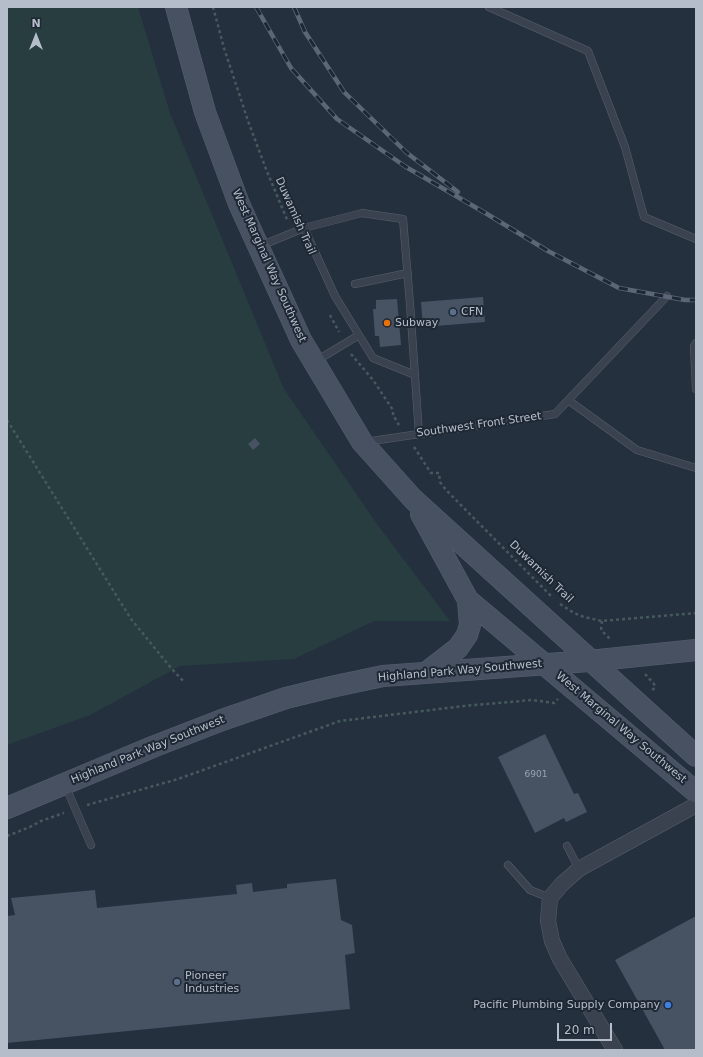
<!DOCTYPE html>
<style>
body{margin:0}
#map{position:relative;width:703px;height:1057px;overflow:hidden;background:#25303f;font-family:"DejaVu Sans",sans-serif}
canvas{display:block}
.frame{position:absolute;inset:0;border:8px solid #b6bdca;pointer-events:none}
.north{position:absolute;left:16px;top:16px;width:40px;height:40px;-webkit-text-stroke:3px #1e2734;paint-order:stroke;rotate:0deg;font-size:11px;font-weight:700;line-height:16px;text-align:center;color:#b6bdca}
.north::after{content:'';display:block;margin:auto;width:14px;height:18px;background:#b6bdca;clip-path:polygon(50% 0,100% 100%,50% 72%,0 100%)}
.scale{position:absolute;left:557px;top:1023px;width:55px;height:18px;box-sizing:border-box;border:2px solid #b6bdca;border-top:0;padding-left:5px;font-size:12px;line-height:14px;white-space:nowrap;color:#b6bdca;-webkit-text-stroke:3px #1e2734;paint-order:stroke}
</style>
<div id="map">
<canvas width="703" height="1057"></canvas>
<div class="frame"></div>
<div class="north">N</div>
<div class="scale">20 m</div>
</div>
<script>
const context = document.querySelector('canvas').getContext('2d');
context.lineJoin = 'round';
function paint(path, color) { context.fillStyle = color; context.fill(path, 'evenodd'); }
const toPath = rows => new Path2D(rows.map(r => 'M' + r).join(''));
function trace(path, color, width, dash) { context.strokeStyle = color; context.lineWidth = width; context.lineCap = dash ? 'butt' : 'round'; context.setLineDash(dash || []); context.stroke(path); }
function drawText(font, color, halo, rows, align = 'center') {
  context.font = font + ' "DejaVu Sans",sans-serif'; context.lineWidth = 4; context.setLineDash([]); context.textBaseline = 'middle'; context.strokeStyle = halo; context.fillStyle = color; for (const [text, x, y, turn = 0] of rows) {
    context.save(); context.translate(x, y); context.rotate((+turn || 0) * Math.PI / 180); context.textAlign = isNaN(turn) ? turn : align; if (halo) context.strokeText(text, 0, 0); context.fillText(text, 0, 0); context.restore();
  }
}
paint(toPath([
 [7,7,138,7,170,113,284,389,377,524,450,621,374,621,294,659,180,666,90,715,7,745]
]), '#273d40');
paint(toPath([
 [483,297,485,322,423,327,421,302],
 [397,299,401,345,380,347,379,336,375,336,373,309,376,309,376,300],
 [255,438,260,444,253,450,248,444],
 [545,734,574,794,578,793,587,812,566,822,564,818,535,833,498,757],
 [336,879,341,920,352,925,355,953,345,955,350,1009,7,1043,7,916,15,915,11,898,95,890,97,908,237,894,236,885,252,883,253,892,287,888,287,884],
 [696,916,696,1050,665,1050,615,960]
]), '#475263');
const lane = toPath([
 [489,7,588,51,625,147,644,217,696,239],
 [304,228,335,296,373,358,415,375],
 [260,246,304,228,362,213,403,219,410,304,419,434],
 [355,284,408,273],
 [696,343,694,346,696,389],
 [316,361,359,335],
 [568,400,637,450,696,468],
 [365,442,555,414,667,296],
 [65,785,91,845],
 [567,846,579,869],
 [508,865,530,890,550,898]
]);
const street = toPath([
 [615,1050,560,959,552,941,548,921,550,898,562,884,579,869,696,805]
]);
const secondary = toPath([
 [176,7,205,112,239,204,301,340,362,442,413,499,696,756],
 [421,514,468,600,696,792],
 [427,672,458,648,467,635,470,625,468,600],
 [7,808,155,746,222,720,286,698,331,687,383,676,589,661,696,650]
]);
trace(lane, '#57606d', 8);
trace(street, '#57606d', 16);
trace(secondary, '#57606d', 22);
trace(toPath([
 [213,7,224,48,248,121,266,169,288,222],
 [330,315,339,332],
 [351,354,373,380,393,410,393,415,399,425],
 [7,420,131,619,171,668,184,682],
 [414,447,431,473,439,473,440,482,446,490,553,598],
 [560,604,574,613,584,617,602,621,696,613],
 [602,621,601,630,610,639],
 [645,674,654,684,655,688,652,690],
 [87,805,178,779,340,721,464,706,532,700,554,703,558,699],
 [7,836,30,827,41,821,64,813]
]), '#465a5d', 2.5, [3, 3]);
trace(lane, '#3a424f', 7);
trace(street, '#3a424f', 15);
trace(secondary, '#485162', 21);
const rail = toPath([
 [256,7,291,68,337,119,406,167,487,214,548,251,619,288,685,300,696,300],
 [294,7,305,32,344,92,407,153,458,192]
]);
trace(rail, '#5c6676', 4.5);
trace(rail, '#1e2734', 3, [9]);
for (const [x, y, r, color] of [
 [453,312,4,"#5c6f8a"],
 [387,323,4,"#e8710a"],
 [177,982,4,"#5c6f8a"],
 [668,1005,4,"#3f7fe0"]
]) { const dot = new Path2D(); dot.arc(x, y, r, 0, 2 * Math.PI); context.fillStyle = color; context.fill(dot); trace(dot, '#1e2734', 1.5); }
drawText('9px', '#9aa2b0', null, [
 ["6901",536,775]
]);
drawText('11px', '#b6bdca', '#1e2734', [
 ["Duwamish Trail",295,216,66],
 ["West Marginal Way Southwest",269,266,66],
 ["Southwest Front Street",479,425,-8],
 ["Duwamish Trail",541,572,44],
 ["Highland Park Way Southwest",460,671,-5],
 ["West Marginal Way Southwest",621,728,40],
 ["Highland Park Way Southwest",148,750,-22]
]);
drawText('11px', '#b6bdca', '#1e2734', [
 ["CFN",461,312],
 ["Subway",395,323],
 ["Pioneer",185,976],
 ["Industries",185,989],
 ["Pacific Plumbing Supply Company",660,1005,"right"]
], 'left');
</script>
